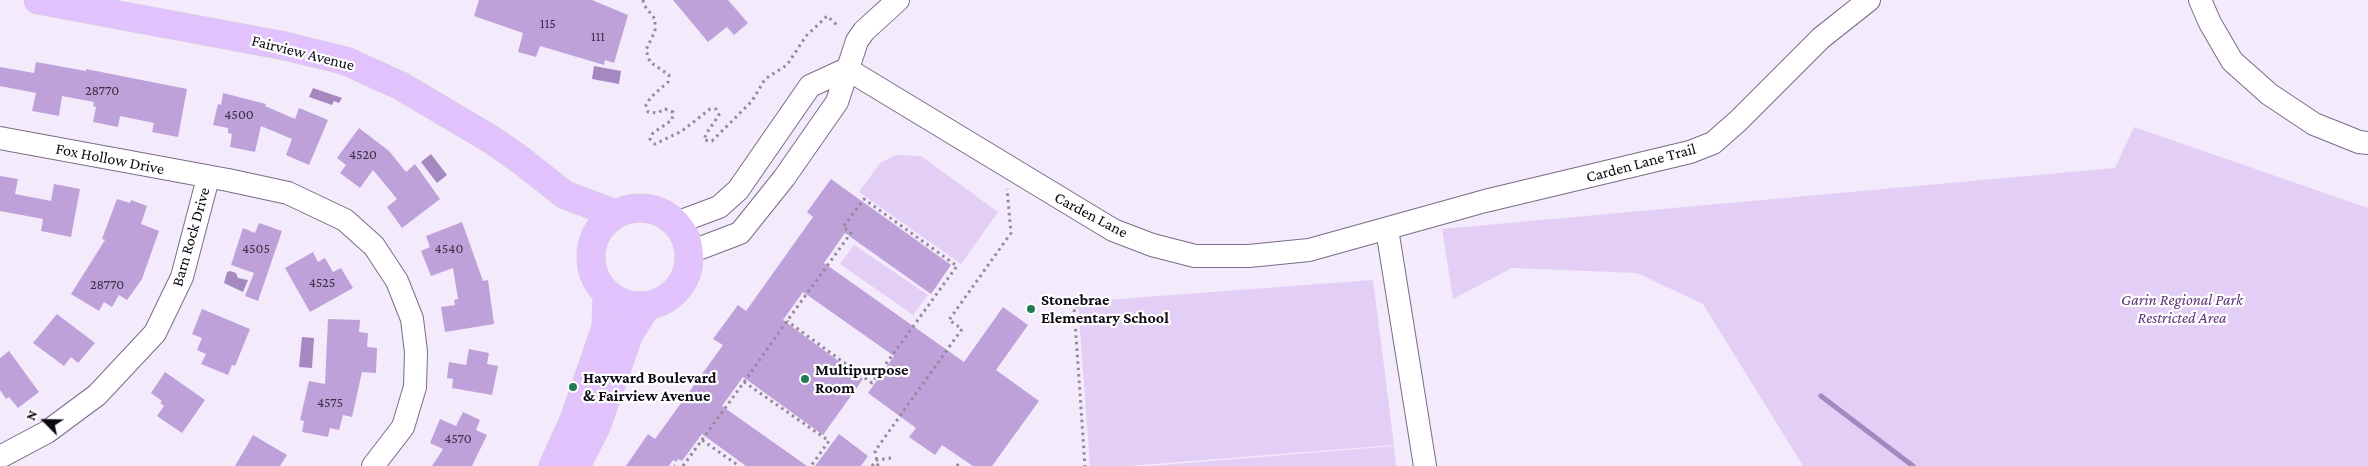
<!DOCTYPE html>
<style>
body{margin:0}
#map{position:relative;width:2368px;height:466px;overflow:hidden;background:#f3eafc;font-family:"Crimson Pro",serif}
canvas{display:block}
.north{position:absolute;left:20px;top:396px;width:50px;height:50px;-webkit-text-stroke:4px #fff;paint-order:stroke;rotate:293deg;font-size:14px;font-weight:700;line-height:20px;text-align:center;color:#0e0912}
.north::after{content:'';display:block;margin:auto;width:18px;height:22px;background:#0e0912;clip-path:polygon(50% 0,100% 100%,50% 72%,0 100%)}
</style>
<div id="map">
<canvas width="2368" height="466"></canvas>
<div class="north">N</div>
</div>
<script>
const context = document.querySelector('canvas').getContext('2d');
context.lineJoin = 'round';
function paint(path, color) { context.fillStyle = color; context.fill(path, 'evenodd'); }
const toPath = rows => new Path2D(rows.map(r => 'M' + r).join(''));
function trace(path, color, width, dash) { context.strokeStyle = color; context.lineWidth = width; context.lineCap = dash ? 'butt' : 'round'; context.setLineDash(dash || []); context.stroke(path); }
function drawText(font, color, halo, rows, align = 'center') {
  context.font = font + ' "Crimson Pro",serif'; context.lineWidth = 4.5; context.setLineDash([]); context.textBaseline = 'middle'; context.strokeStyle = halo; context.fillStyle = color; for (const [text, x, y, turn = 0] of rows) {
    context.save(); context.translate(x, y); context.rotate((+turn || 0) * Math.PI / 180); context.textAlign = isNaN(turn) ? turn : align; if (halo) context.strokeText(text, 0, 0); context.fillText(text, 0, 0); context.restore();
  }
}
paint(toPath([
 [2134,127,2368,208,2368,466,1803,466,1703,304,1637,273,1512,268,1453,299,1442,229,2115,168],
 [896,155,921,156,998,212,961,264,859,192,880,163],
 [854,245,928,295,913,315,840,264],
 [1373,280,1394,445,1128,466,1090,466,1078,302],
 [1394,446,1396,466,1150,466]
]), '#e3cff5');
paint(toPath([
 [594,66,621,71,619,84,592,79],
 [313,88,342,98,339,103,334,101,332,105,309,97],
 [431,154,447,175,437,183,421,162],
 [230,271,236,273,238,278,248,280,243,292,224,283,227,272],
 [302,337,314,338,312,368,299,367]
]), '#a688c0');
trace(toPath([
 [1821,396,1913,466]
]), '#a688c0', 5);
paint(toPath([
 [479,0,592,0,628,15,614,63,605,60,604,65,540,46,536,57,518,52,523,33,474,16],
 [673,0,728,0,748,23,734,35,727,27,708,42],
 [36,62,86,71,86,69,187,89,178,137,152,132,154,123,120,116,118,127,93,122,96,107,93,106,94,102,62,96,59,116,32,111,36,93,0,86,0,67,34,73],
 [223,93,266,104,265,106,295,119,299,108,328,120,309,165,286,155,292,139,261,126,255,152,230,147,232,134,228,133,228,128,213,125,218,104,221,105],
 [359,128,389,151,406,172,415,164,440,199,402,228,387,207,397,199,373,170,360,188,340,173,346,165,337,158],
 [0,176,18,179,15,194,51,201,54,184,80,189,71,237,41,231,43,219,0,211],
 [831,179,951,265,931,294,845,233,824,263,964,362,1003,307,1028,325,996,370,1039,401,992,466,973,466,942,445,935,455,909,437,916,428,868,393,894,356,803,292,783,320,863,379,823,435,743,377,722,406,807,466,746,466,702,434,682,461,678,459,676,462,673,460,669,466,626,466,648,434,655,439,723,345,713,339,738,305,746,311,813,217,807,212],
 [117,199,130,203,131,200,147,206,141,224,159,231,142,279,127,300,119,295,112,307,104,302,99,311,71,294,105,240,102,239],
 [462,222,483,281,488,280,494,324,445,332,441,307,455,305,454,300,458,299,453,268,431,276,421,251,430,247,426,236],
 [259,223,282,231,258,301,245,296,254,273,231,265,243,228,255,233],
 [313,252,318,262,325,258,333,272,341,268,353,288,310,312,285,268],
 [202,309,250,329,235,366,232,365,228,375,201,364,206,354,197,350,202,338,192,334],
 [57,314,95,343,78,363,71,357,64,366,33,343],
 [328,319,360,320,359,332,368,333,367,347,377,348,376,373,362,372,352,417,343,415,339,430,330,428,328,437,302,432,304,421,300,420,309,381,325,384],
 [469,349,489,353,487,364,498,366,492,395,452,388,453,379,447,378,449,362,466,365],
 [9,351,39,392,18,408,9,397,6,399,0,390,0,358],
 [165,372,205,400,182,433,157,416,164,406,160,403,162,401,151,393],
 [463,412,480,420,476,430,487,435,472,466,432,466,443,449,430,443,440,419,456,426],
 [839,434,868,456,861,466,815,466],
 [253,435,287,455,280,466,235,466]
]), '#bfa1da');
const minor = toPath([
 [2200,0,2210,23,2232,61,2269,94,2314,124,2359,142,2368,143],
 [847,69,1113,230,1152,245,1195,256,1249,256,1309,250,1485,201,1690,152,1713,143,1738,121,1821,38,1869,0],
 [0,138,228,180,288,193,345,220,374,246,397,281,412,319,416,352,415,387,403,427,373,466],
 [676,223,719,207,738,190,810,86,847,69],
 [1387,229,1425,466],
 [690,252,740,233,784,178,837,102,857,41,864,31,898,0],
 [0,457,47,432,97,395,155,333,182,277,208,178]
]);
const major = toPath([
 [38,0,285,46,346,61,401,86,492,140,522,161,565,195,616,214],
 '591 257a49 49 0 1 1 98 0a49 49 0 1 1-98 0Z',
 [553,466,574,420,606,327,607,294],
 [576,466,596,427,629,334,646,307]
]);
trace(minor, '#7a6c87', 24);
trace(major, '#d4d3d4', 29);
trace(toPath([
 [643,0,644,5,655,19,655,31,646,50,650,62,669,75,668,82,651,97,646,105,648,112,657,113,665,109,673,112,672,120,653,133,650,139,655,144,682,131,710,109,716,109,719,115,706,134,704,140,712,141,752,101,765,79,787,65,806,36,827,16,837,25],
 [1078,306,1074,307,1085,466],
 [744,382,787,321,851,233,843,227,864,199,957,266,872,383,787,321],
 [702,440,744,382,829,441,811,466],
 [674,466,675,466],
 [683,466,702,440,739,466],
 [872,466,877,460,891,458],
 [878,466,875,451,962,329,949,320,1011,233,1007,189],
 [957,466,959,463]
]), '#928a99', 3, [2.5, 4]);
trace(minor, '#fff', 22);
trace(major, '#e2c2fc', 28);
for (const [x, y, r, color] of [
 [1031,309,5,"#207b51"],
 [805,379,5,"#207b51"],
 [573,387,5,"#207b51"]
]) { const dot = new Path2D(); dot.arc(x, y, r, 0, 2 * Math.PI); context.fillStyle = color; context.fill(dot); trace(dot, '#fff', 2); }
drawText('14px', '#3a2f44', null, [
 ["115",548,24],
 ["111",598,37],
 ["28770",102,91],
 ["4500",239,115],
 ["4520",363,155],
 ["4505",256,249],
 ["4540",449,249],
 ["4525",322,283],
 ["28770",107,285],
 ["4575",330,403],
 ["4570",458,439]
]);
drawText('16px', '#0e0912', '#fff', [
 ["Fairview Avenue",303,53,14],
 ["Fox Hollow Drive",110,159,11],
 ["Carden Lane Trail",1641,163,-15],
 ["Carden Lane",1091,215,28],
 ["Barn Rock Drive",191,237,-74]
]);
drawText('bold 16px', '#0e0912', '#fff', [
 ["Stonebrae",1041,300],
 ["Elementary School",1041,318],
 ["Multipurpose",815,370],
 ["Room",815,388],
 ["Hayward Boulevard",583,378],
 ["& Fairview Avenue",583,396]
], 'left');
drawText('italic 16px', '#5b3479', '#fff', [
 ["Garin Regional Park",2182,300],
 ["Restricted Area",2182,318]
]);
</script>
